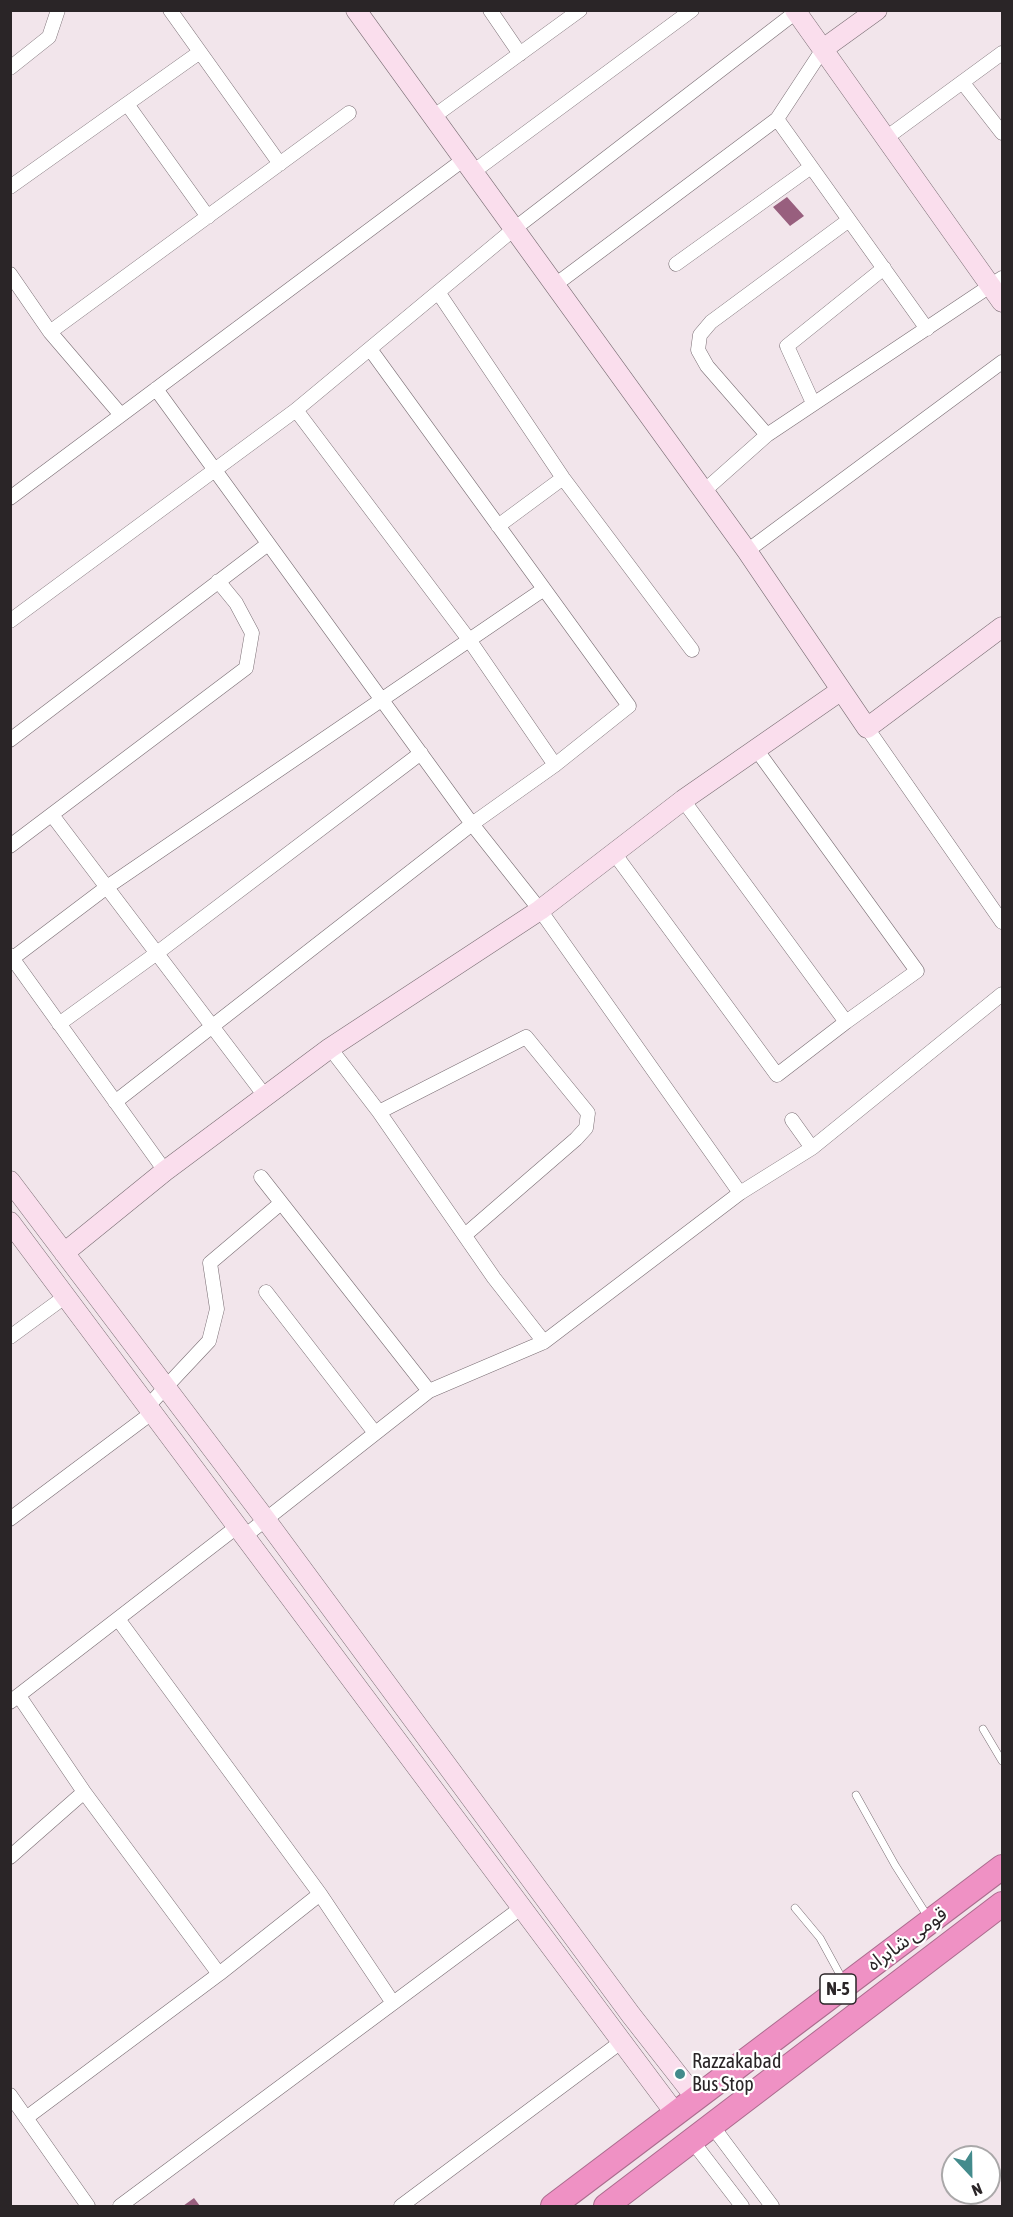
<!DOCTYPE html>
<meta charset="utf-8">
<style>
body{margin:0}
#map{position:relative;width:1013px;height:2217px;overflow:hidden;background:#f2e5eb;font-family:"Asap Condensed",sans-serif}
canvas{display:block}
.frame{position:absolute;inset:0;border:12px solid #2a2527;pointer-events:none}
.north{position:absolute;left:941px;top:2145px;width:60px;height:60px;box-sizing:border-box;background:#fff;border:2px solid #aaa8a9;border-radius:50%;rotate:158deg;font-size:16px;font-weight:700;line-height:24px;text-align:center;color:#2a2527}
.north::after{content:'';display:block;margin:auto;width:21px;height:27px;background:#438b8c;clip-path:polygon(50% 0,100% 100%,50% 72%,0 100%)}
</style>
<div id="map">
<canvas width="1013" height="2217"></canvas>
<div class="frame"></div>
<div class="north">N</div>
</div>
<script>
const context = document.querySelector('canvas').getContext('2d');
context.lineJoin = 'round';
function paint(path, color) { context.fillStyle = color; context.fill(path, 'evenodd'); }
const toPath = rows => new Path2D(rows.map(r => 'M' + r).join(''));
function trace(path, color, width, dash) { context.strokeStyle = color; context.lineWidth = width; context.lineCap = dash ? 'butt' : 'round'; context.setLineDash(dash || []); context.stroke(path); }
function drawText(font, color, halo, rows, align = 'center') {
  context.font = font + ' "Asap Condensed","Noto Sans Arabic",sans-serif'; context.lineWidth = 4.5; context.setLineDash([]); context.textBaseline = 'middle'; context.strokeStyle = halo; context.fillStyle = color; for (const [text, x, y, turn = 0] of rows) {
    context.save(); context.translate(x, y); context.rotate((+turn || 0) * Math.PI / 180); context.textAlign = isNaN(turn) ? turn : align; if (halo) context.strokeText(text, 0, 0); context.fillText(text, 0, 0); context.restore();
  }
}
paint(toPath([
 [787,197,804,216,790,226,773,207],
 [194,2198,200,2206,183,2206]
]), '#985f7e');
const lane = toPath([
 [983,1729,1002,1761],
 [856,1795,895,1865,928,1917],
 [795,1908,820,1938,844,1982]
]);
const street = toPath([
 [170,10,280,164],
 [490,10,520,54],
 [10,68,49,37,58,10],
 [963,83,1002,133],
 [127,104,208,217],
 [433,117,580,10],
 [777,119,927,329],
 [886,138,1002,53],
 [473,172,692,10],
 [10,187,200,52],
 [676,264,811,167],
 [10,274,50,332,121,415],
 [555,285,777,119,823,49],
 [438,292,563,478,692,650],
 [50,332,349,113],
 [156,389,472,824,540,910,740,1193],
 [813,403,787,346,884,268],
 [296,410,470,641,555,765],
 [767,435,707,366,698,350,700,335,711,322,849,220],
 [704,491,767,435,1002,278],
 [10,498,463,160],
 [498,526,563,478],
 [747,551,1002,362],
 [10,621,296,410,514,229,796,12],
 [867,728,1002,922],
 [10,740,268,544],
 [756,749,917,971,846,1022],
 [52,815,265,1096],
 [10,846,246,668,252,633,236,603,218,581],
 [614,853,777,1075,846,1022,683,800],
 [10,955,165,1171],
 [13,958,107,887,544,589],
 [59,1024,157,953,421,753],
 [330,1048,379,1112,494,1278,544,1342],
 [115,1102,472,824,555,765,629,706,370,349],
 [379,1112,526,1037,588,1113,586,1128,576,1139,465,1235],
 [792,1120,812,1148],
 [261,1177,429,1391],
 [266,1292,375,1433],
 [10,1337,66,1296],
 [149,1405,209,1341,217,1309,210,1263,281,1203],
 [10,1519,153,1412],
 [246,1535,429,1391,544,1342,740,1193,812,1148,1002,994],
 [118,1619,320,1894,393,2003],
 [19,1696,84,1792,219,1974],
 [10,1702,238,1526],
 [10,1857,84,1792],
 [10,2095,88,2206],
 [26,2118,219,1974,320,1894],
 [713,2127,772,2206],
 [693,2142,742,2206],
 [120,2206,521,1908],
 [401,2206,621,2042]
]);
const secondary = toPath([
 [356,10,747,551,867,728,1002,627],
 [795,10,1002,302],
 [823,49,877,10],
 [10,1181,266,1520,631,2015,696,2098],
 [10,1222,675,2113],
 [64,1253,165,1171,330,1048,540,910,683,800,840,691]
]);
const highway = toPath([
 [553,2206,1002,1867],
 [606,2206,1002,1904]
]);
trace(lane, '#796d73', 8);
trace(street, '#796d73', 15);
trace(secondary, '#796d73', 21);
trace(highway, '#aa6b8d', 26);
trace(lane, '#fff', 7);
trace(street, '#fff', 14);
trace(secondary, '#fadeed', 20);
trace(highway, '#ef91c4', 24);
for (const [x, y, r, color] of [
 [680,2074,6,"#438b8c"]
]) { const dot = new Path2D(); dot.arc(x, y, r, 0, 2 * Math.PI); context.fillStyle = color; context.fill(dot); trace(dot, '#fff', 2); }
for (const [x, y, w] of [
 [838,1989,36]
]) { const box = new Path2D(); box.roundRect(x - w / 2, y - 15, w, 30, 4.5); context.fillStyle = '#fff'; context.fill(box); trace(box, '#2a2527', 1.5); }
drawText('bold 18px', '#2a2527', null, [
 ["N-5",838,1989]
]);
drawText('20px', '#2a2527', '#fff', [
 ["قومی شاہراہ",907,1939,-36]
]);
drawText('20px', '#2a2527', '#fff', [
 ["Razzakabad",692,2062],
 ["Bus Stop",692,2085]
], 'left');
</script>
